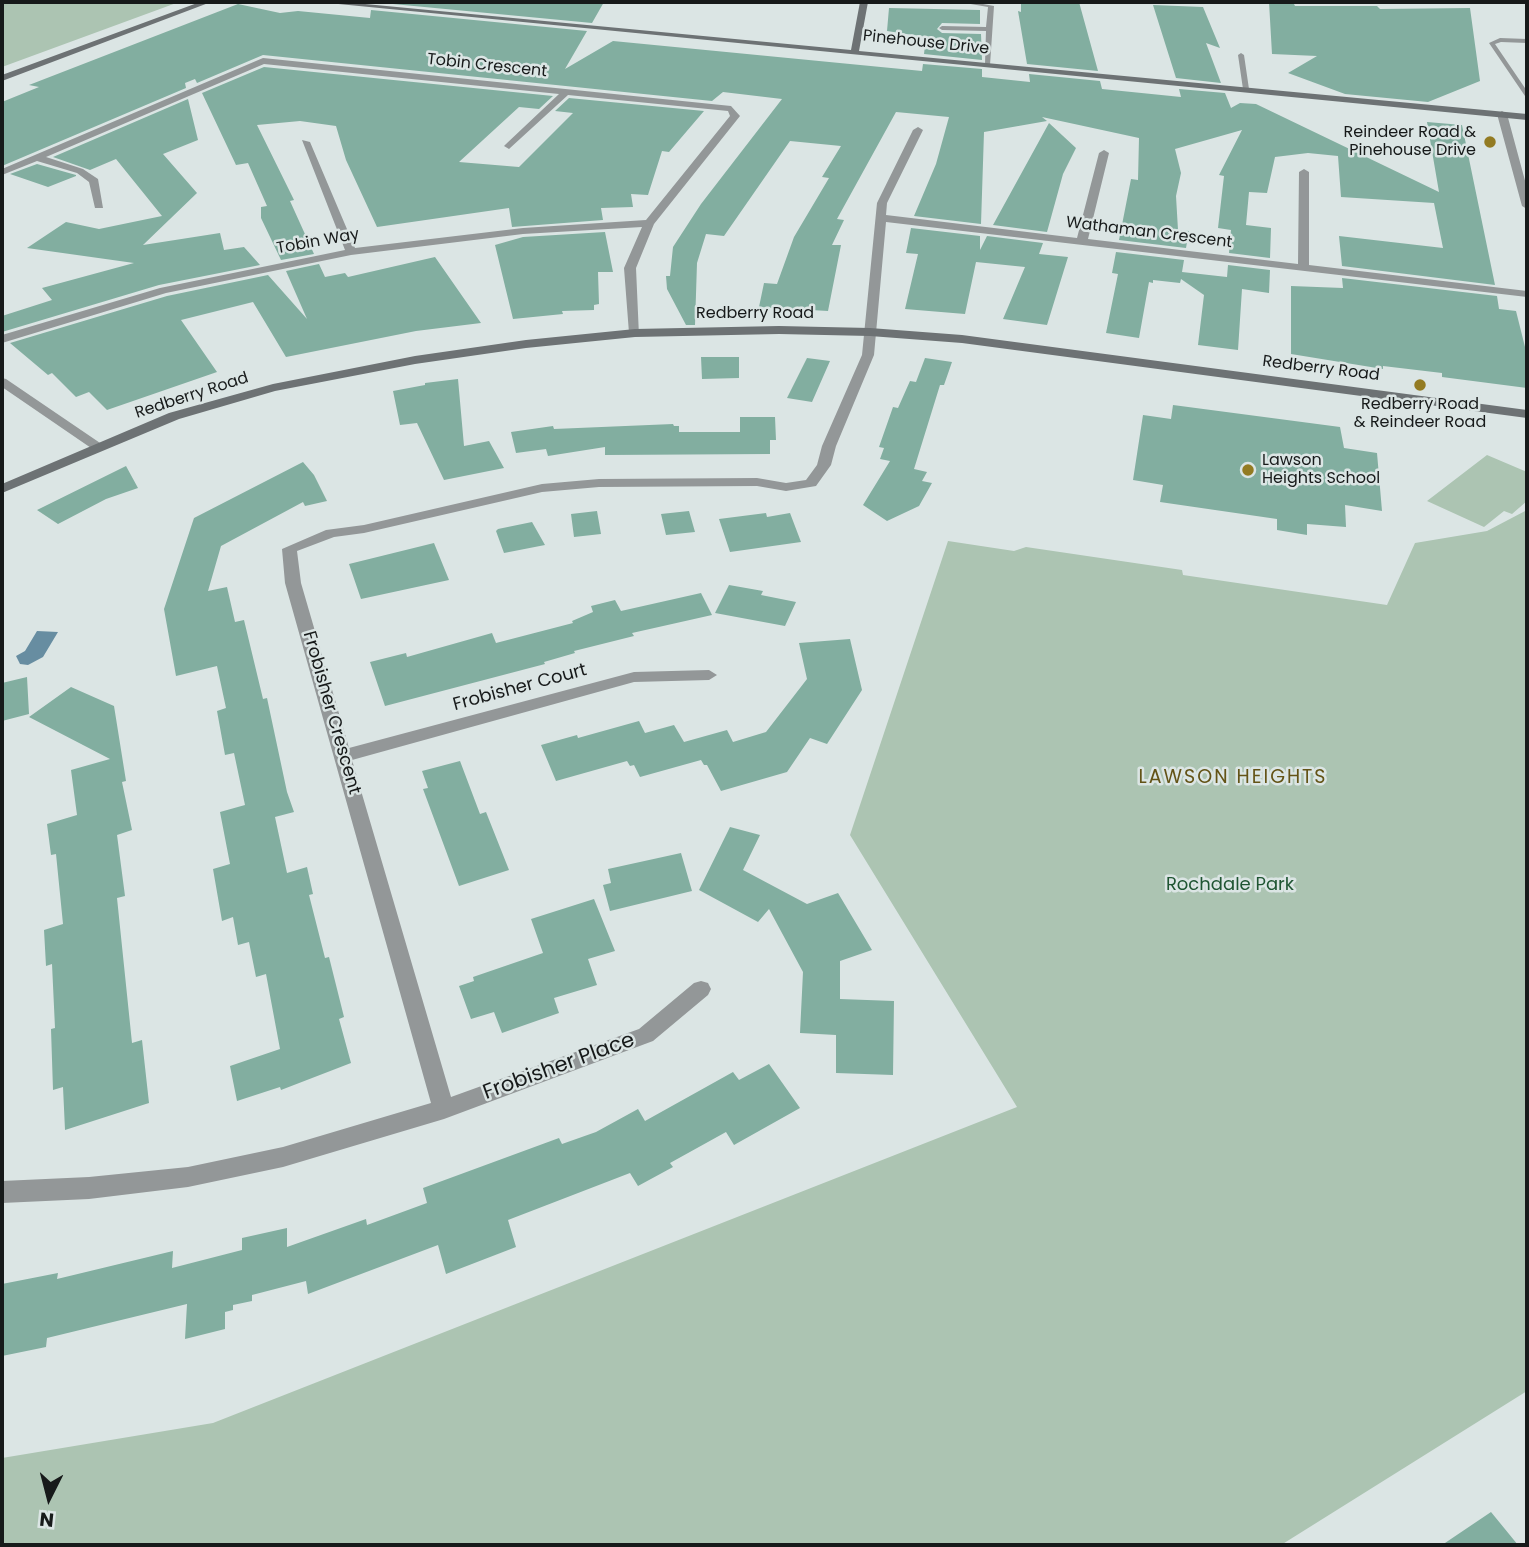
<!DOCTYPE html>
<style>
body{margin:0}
#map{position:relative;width:1529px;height:1547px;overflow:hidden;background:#dbe5e4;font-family:Poppins,sans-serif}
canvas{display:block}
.frame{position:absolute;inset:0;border:4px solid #171a1a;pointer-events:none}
.north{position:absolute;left:14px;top:1463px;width:70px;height:70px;-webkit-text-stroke:5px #dbe5e4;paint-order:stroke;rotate:186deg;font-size:19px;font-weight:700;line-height:28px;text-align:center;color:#171a1a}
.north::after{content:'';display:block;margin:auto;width:24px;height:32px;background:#171a1a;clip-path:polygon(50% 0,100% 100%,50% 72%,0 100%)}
</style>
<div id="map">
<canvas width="1529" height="1547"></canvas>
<div class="frame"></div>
<div class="north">N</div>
</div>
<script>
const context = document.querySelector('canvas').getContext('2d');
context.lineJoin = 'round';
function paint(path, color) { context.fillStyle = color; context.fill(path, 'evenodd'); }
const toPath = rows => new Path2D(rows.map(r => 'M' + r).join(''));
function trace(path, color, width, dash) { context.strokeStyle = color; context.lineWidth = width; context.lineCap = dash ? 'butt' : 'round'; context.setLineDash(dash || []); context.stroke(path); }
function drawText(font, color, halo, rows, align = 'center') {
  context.font = font + ' Poppins,sans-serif'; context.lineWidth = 5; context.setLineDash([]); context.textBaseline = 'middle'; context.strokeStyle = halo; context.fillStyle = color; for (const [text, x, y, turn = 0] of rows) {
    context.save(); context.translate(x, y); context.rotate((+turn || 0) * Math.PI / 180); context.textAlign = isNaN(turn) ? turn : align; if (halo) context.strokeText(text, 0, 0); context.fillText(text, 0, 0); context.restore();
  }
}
paint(toPath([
 [2,2,179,2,2,67],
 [1487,455,1527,472,1527,501,1512,514,1504,511,1484,527,1427,501],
 [1527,510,1527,1391,1281,1545,2,1545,2,1458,213,1423,1017,1107,850,835,948,541,1014,551,1026,547,1182,570,1183,575,1387,605,1415,543,1487,531]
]), '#acc4b2');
paint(toPath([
 [37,631,58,632,43,657,28,665,20,664,16,656,25,651]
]), '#678da1');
paint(toPath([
 [372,2,604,2,592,23],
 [1021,2,1079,2,1098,71,1027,64,1018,11,1021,12],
 [1269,2,1293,2,1295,6,1377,6,1380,9,1470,8,1480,81,1428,102,1345,94,1288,73,1317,56,1272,54],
 [238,4,280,13,298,11,370,18,371,10,587,31,565,69,613,41,922,71,923,64,982,69,982,77,1030,82,1029,74,1100,81,1102,89,1181,97,1179,89,1225,93,1231,108,1240,103,1256,104,1439,192,1427,122,1462,125,1495,285,1342,266,1339,236,1443,248,1434,203,1341,197,1338,156,1308,153,1275,157,1267,193,1249,192,1246,225,1271,228,1270,258,1229,253,1231,230,1218,228,1224,176,1219,175,1242,130,1175,149,1181,173,1176,196,1178,230,1189,231,1186,248,1119,240,1131,179,1138,180,1139,138,1042,117,1047,121,984,132,981,224,914,216,936,164,949,117,896,112,837,219,844,220,832,245,841,245,828,311,759,307,764,283,777,284,794,237,829,178,822,177,841,146,790,141,724,236,706,234,697,263,695,325,686,325,667,289,666,276,670,276,673,247,701,204,782,99,723,92,712,101,263,55,197,83,195,79,185,83,186,88,2,166,2,102,39,87,29,85],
 [1153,5,1203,7,1220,48,1206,43,1221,83,1176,78],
 [889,8,980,10,980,24,942,23,937,29,942,33,981,34,982,60,924,54,926,37,887,31],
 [264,67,553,96,539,109,519,107,459,162,519,167,573,113,555,111,569,98,704,111,669,152,662,151,648,195,631,194,633,207,601,208,603,220,512,227,509,208,377,227,346,160,336,126,300,121,257,125,294,200,290,201,314,254,281,260,261,218,261,207,267,206,248,163,236,165,202,93],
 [188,99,198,140,163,154,197,193,143,245,220,233,224,250,244,247,260,265,159,285,2,332,2,316,52,300,42,288,134,263,27,248,66,222,99,229,162,216,116,159,90,170,53,157],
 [1049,123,1076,148,1063,174,1047,232,993,225],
 [37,164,76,175,76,176,48,187,10,174],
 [911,228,980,236,980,250,987,236,1043,243,1039,254,1068,257,1047,325,1003,319,1025,267,976,262,965,314,905,309,918,254,906,253],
 [605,232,613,272,598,272,599,304,594,305,594,310,562,311,563,314,513,319,495,245,523,237],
 [1116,252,1184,260,1182,272,1227,277,1228,265,1270,270,1269,293,1242,289,1238,350,1198,345,1204,295,1181,279,1180,283,1153,280,1153,283,1149,282,1139,338,1106,333,1118,274,1112,273],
 [435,257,481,323,416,331,286,357,253,302,181,320,217,372,107,410,89,392,76,397,52,373,48,375,10,343,167,296,268,275,307,319,286,271,319,264,325,277,345,273,348,277],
 [1342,278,1497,296,1499,309,1516,311,1527,355,1527,388,1442,377,1442,373,1383,366,1383,369,1291,354,1291,286,1343,288],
 [701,357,739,357,739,378,702,379],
 [807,358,830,361,812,402,787,398],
 [925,358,952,362,944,385,940,385,914,469,927,472,922,481,932,483,919,506,887,521,863,505,890,461,880,459,884,448,879,447,893,407,898,408,910,381,916,382],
 [458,379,464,446,489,441,504,468,444,480,417,423,400,425,393,391,425,385,425,383],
 [1173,405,1340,427,1344,448,1377,453,1382,511,1345,505,1346,527,1307,524,1307,535,1277,530,1277,519,1160,502,1163,485,1133,480,1143,415,1171,419],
 [740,417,775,417,776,440,770,440,770,454,605,455,605,447,548,456,546,449,516,453,511,432,553,426,554,429,673,424,674,426,679,426,679,432,740,432],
 [303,462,314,475,327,501,305,506,303,502,221,546,208,591,227,587,235,622,244,620,263,699,267,698,287,792,294,812,275,817,287,873,307,867,313,894,309,895,325,958,329,957,344,1017,339,1019,351,1063,281,1090,280,1087,237,1101,230,1066,280,1049,266,974,256,977,249,942,238,945,233,917,222,921,213,869,230,864,220,812,245,805,234,753,225,755,217,711,226,708,217,666,176,676,164,609,194,518],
 [126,466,138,488,106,499,58,524,37,510],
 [597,511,601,534,574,537,571,514],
 [689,511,695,532,666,535,661,514],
 [766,513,767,517,790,513,801,542,730,552,719,519],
 [532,522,545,545,504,553,496,531,498,529],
 [434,543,449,580,361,599,349,564],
 [729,585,763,591,761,595,796,602,785,626,715,613],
 [701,593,712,615,632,633,634,636,574,651,575,653,544,662,545,664,385,706,370,662,406,653,407,657,492,633,496,643,573,623,572,621,593,612,591,606,615,600,621,611],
 [850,639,862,690,827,744,810,738,787,772,721,791,707,765,704,765,701,760,640,777,634,765,630,766,627,761,556,781,541,745,577,735,578,738,639,721,645,733,674,725,684,742,727,730,733,742,766,732,807,679,799,643],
 [27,677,29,714,2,721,2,683],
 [71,687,114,706,126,781,122,782,132,830,117,835,125,896,117,898,132,1043,142,1040,149,1103,65,1130,63,1087,53,1090,51,1029,55,1028,52,964,46,966,44,930,63,924,56,854,51,855,47,824,77,815,71,770,110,759,29,717],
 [460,761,480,814,486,812,509,870,459,886,423,789,428,788,422,771],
 [730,827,760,835,743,870,807,904,838,893,872,950,840,961,840,999,894,1001,893,1075,836,1073,836,1035,800,1033,803,972,769,909,758,922,699,890],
 [681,853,692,891,610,911,603,885,611,883,608,869],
 [594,899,615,951,588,959,597,985,554,998,559,1013,502,1033,494,1012,471,1019,459,986,474,981,473,977,543,953,531,919],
 [769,1064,800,1108,734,1145,726,1132,670,1163,673,1167,638,1186,630,1173,508,1220,516,1247,446,1274,438,1245,308,1294,306,1281,252,1295,252,1301,233,1305,233,1310,225,1312,225,1329,185,1339,187,1304,47,1338,46,1347,2,1356,2,1284,58,1273,57,1279,173,1251,172,1268,242,1250,242,1238,287,1228,287,1247,366,1219,367,1225,427,1203,423,1188,559,1138,562,1144,596,1132,638,1109,645,1121,733,1072,739,1080],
 [1491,1512,1518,1545,1442,1545]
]), '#82aea0');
paint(toPath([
 [959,2,972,2,994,6,990,65,985,64,986,31,942,30,939,28,942,26,986,27,988,7,959,2],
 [1500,38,1527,39,1527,43,1501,42,1495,44,1527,91,1527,97,1525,96,1489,43,1500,38],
 [1241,53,1244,55,1249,89,1246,91,1243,89,1238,55,1241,53]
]), '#939798');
paint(toPath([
 [263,58,731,106,740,116,654,224,636,268,639,336,629,333,624,268,642,227,523,234,351,255,166,293,2,343,2,335,160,288,345,250,302,140,310,142,355,248,523,228,646,220,730,116,728,111,568,95,509,149,504,146,506,144,559,94,264,64,46,157,83,169,98,179,103,208,95,208,89,182,77,173,37,161,2,175,2,169,263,58],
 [1502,111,1507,114,1527,188,1527,209,1522,206,1497,114,1502,111],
 [918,127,923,130,887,203,886,215,1077,238,1099,153,1104,150,1109,153,1088,239,1298,264,1299,172,1304,169,1309,172,1309,265,1527,291,1527,297,886,222,874,355,836,446,831,465,816,486,786,491,757,486,599,487,542,492,364,533,334,537,297,551,301,583,349,748,634,672,709,670,717,675,709,680,634,682,352,760,451,1097,639,1029,694,983,701,981,708,983,711,989,708,995,653,1041,444,1119,283,1167,188,1187,89,1199,2,1203,2,1181,89,1177,188,1167,283,1147,431,1103,285,583,282,549,326,530,364,525,542,484,599,479,757,478,786,483,806,480,817,465,822,446,862,355,877,203,913,130,918,127],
 [2,378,6,379,106,447,104,450,94,450,2,387,2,378]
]), '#939798');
paint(toPath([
 [200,2,211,2,2,81,2,75,200,2],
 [318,2,344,2,851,50,860,2,868,2,859,51,1527,114,1527,120,318,2],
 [779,326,870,328,962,335,1527,410,1527,418,962,343,870,336,779,334,635,337,526,348,415,364,275,391,179,419,2,493,2,484,169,413,273,384,415,356,526,340,635,329,779,326]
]), '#6d7274');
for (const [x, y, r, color] of [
 [1490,142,7,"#937b22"],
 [1420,385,7,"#937b22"],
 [1248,470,7,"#937b22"]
]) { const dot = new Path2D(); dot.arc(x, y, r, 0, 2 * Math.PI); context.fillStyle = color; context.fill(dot); trace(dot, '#dbe5e4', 2.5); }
drawText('16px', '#171a1a', '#dbe5e4', [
 ["Pinehouse Drive",926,43,6],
 ["Tobin Crescent",487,66,6],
 ["Wathaman Crescent",1149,233,7],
 ["Tobin Way",318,242,-10],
 ["Redberry Road",755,314],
 ["Redberry Road",1321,369,7],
 ["Redberry Road",192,396,-18]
]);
drawText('16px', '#171a1a', '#dbe5e4', [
 ["Reindeer Road &",1476,133],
 ["Pinehouse Drive",1476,151],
 ["Redberry Road",1420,405,"center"],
 ["& Reindeer Road",1420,423,"center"],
 ["Lawson",1262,461,"left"],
 ["Heights School",1262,479,"left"]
], 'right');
drawText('18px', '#171a1a', '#dbe5e4', [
 ["Frobisher Court",520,688,-15],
 ["Frobisher Crescent",331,713,74]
]);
drawText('18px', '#1f5532', '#dbe5e4', [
 ["Rochdale Park",1230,885]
]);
context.letterSpacing = '2px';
drawText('19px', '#635316', '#dbe5e4', [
 ["LAWSON HEIGHTS",1233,778]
]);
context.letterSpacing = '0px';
drawText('21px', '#171a1a', '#dbe5e4', [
 ["Frobisher Place",559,1067,-20]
]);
</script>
